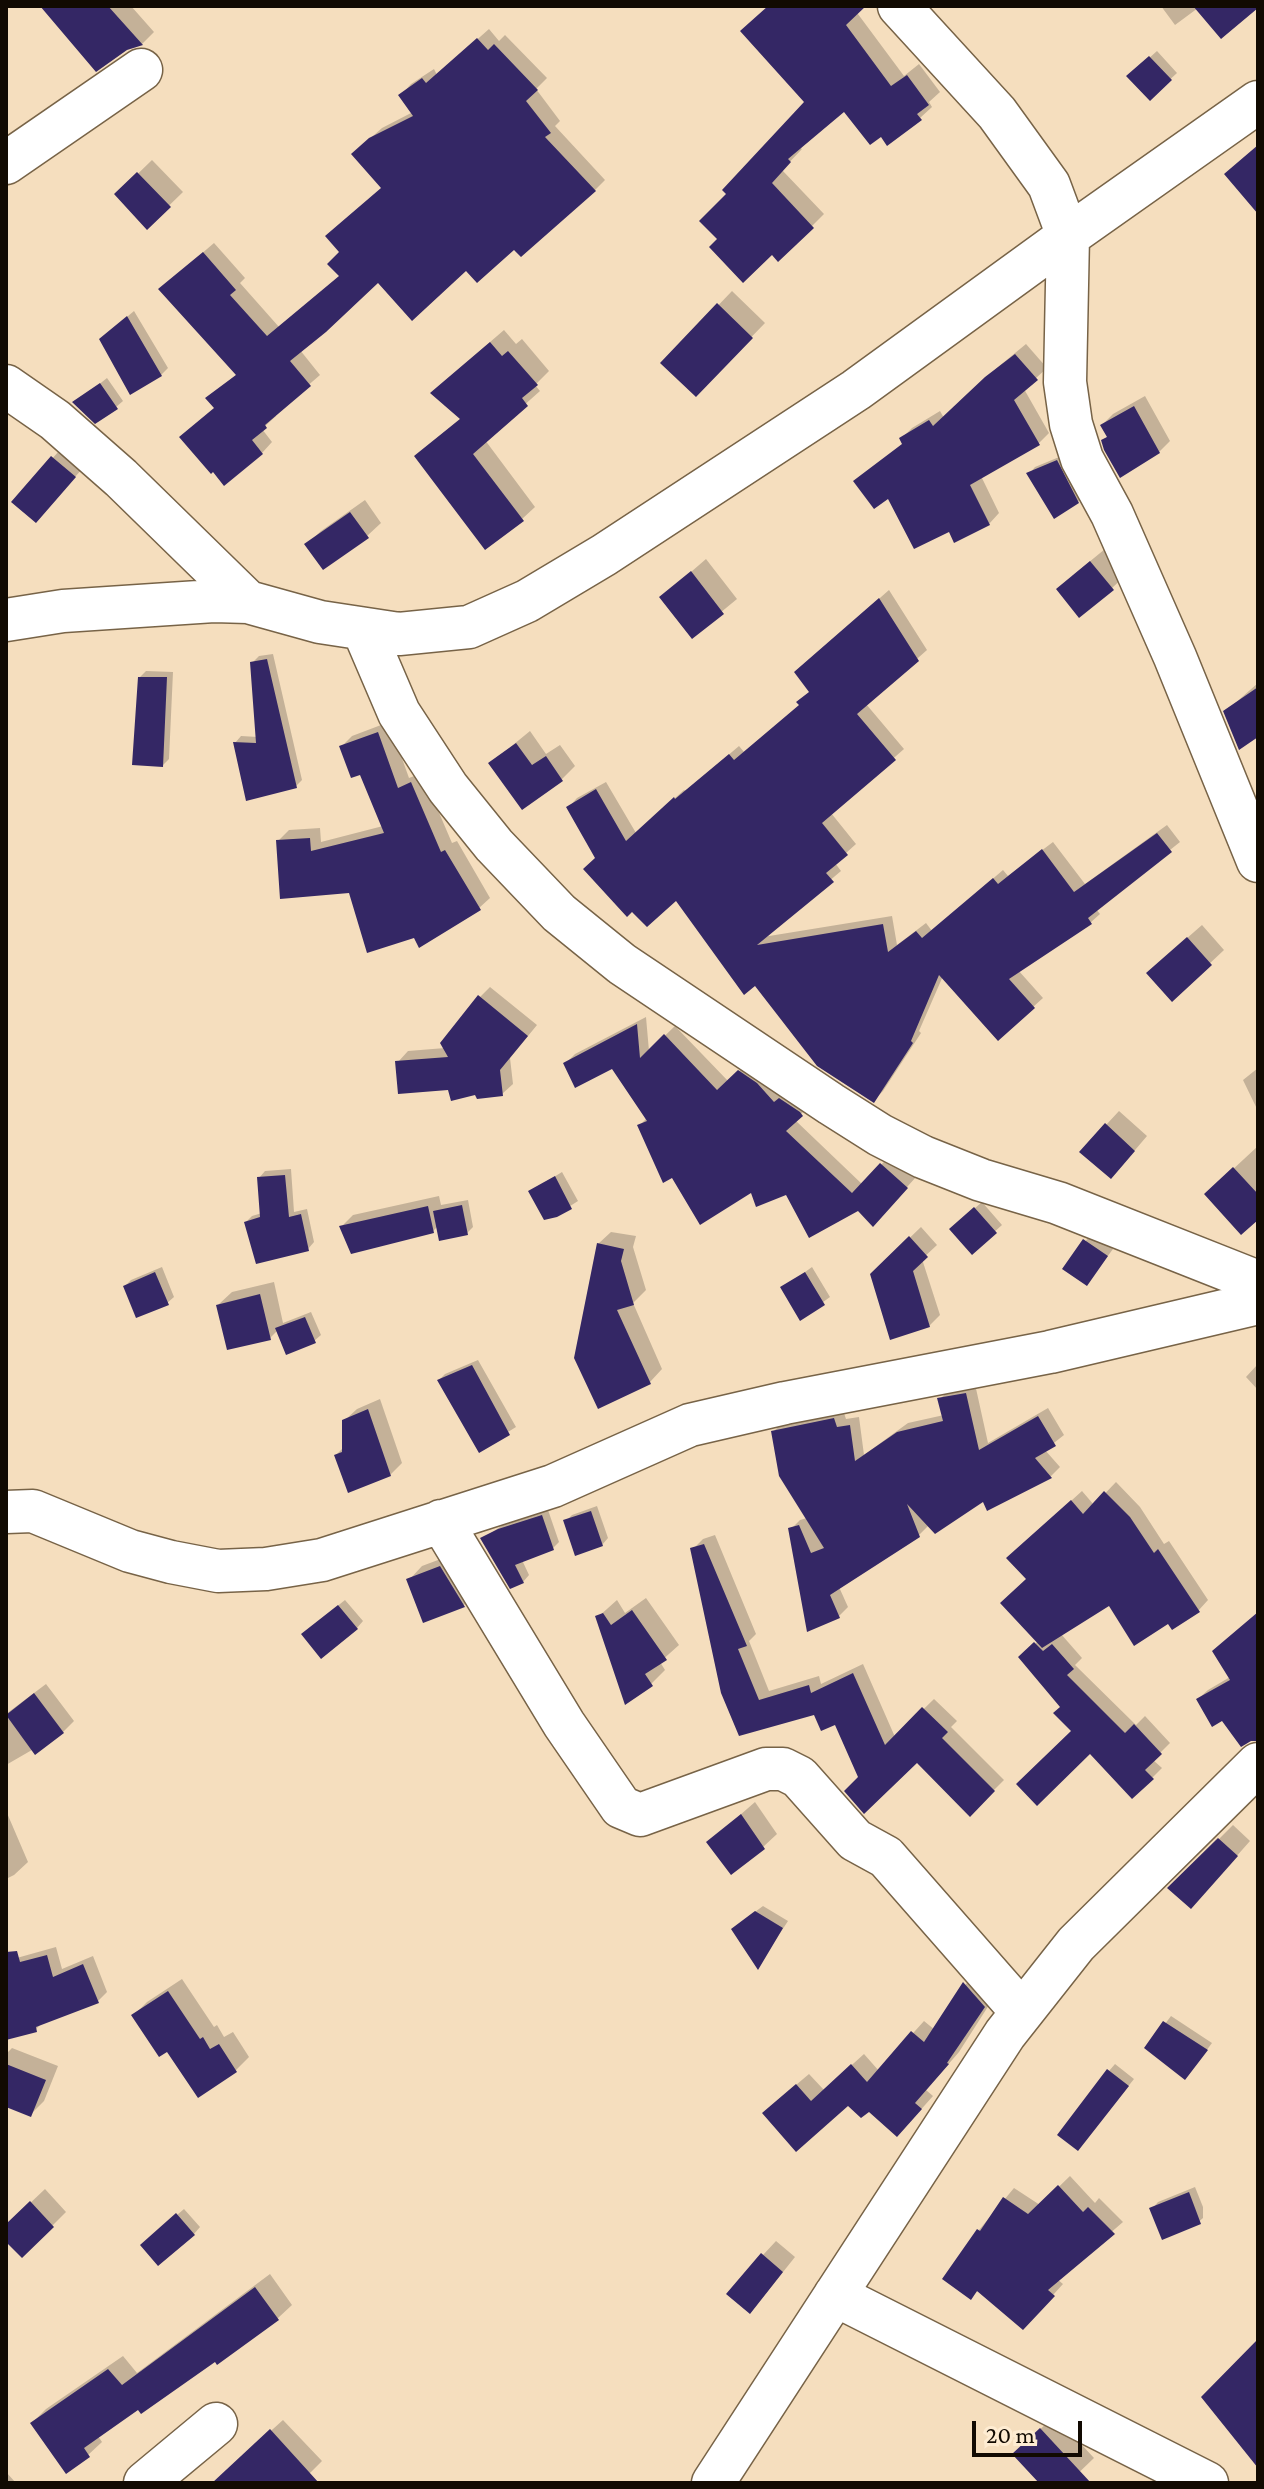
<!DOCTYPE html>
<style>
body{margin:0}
#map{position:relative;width:1264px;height:2489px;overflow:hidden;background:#f5debe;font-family:"Crimson Pro",serif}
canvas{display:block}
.frame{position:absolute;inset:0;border:8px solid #110a02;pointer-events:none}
.scale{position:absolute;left:972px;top:2421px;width:110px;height:36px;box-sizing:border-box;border:4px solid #110a02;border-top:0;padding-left:10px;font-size:24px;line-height:28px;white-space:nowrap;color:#110a02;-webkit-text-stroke:6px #feecd2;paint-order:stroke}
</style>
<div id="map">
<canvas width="1264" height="2489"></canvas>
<div class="frame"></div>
<div class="scale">20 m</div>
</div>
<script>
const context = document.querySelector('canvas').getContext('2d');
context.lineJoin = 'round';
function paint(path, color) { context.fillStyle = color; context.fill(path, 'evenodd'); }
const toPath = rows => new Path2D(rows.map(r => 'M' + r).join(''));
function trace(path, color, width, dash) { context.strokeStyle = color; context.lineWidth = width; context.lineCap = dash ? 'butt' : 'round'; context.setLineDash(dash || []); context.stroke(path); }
paint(toPath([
 [49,6,131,6,154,32,142,44,126,48],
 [770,6,852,6,904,76,919,64,940,92,929,102,932,107,920,118,881,134,844,109,799,147,802,149,782,170,824,214,779,259,772,252,720,239,729,194,806,102],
 [1161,6,1257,6,1198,8,1175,25],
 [489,29,499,41,505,35,547,78,536,89,560,121,555,126,605,180,595,190,514,247,466,268,378,280,300,350,320,375,275,414,276,416,262,429,272,442,262,453,208,398,237,374,172,279,214,243,245,278,240,283,279,327,341,275,341,253,383,187,364,144,382,128,413,112,401,95,411,84,434,69,437,75],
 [1157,51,1177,73,1150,98,1129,76],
 [152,160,183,192,147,227,117,194],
 [732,291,765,323,696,394,663,363],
 [134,311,168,368,161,375,108,333],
 [504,330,516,344,522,339,549,371,535,385,540,391,485,440,535,507,522,519,416,456,461,418,446,380],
 [1026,344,1047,368,1024,389,1049,433,1039,443,981,476,999,513,989,524,950,529,889,496,855,481,904,443,901,439,912,428,940,411,944,418,998,367],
 [107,378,123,401,116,407,82,398],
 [1145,396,1170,441,1159,452,1104,440,1108,436,1102,425,1113,414],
 [66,443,88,462,50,506,14,502],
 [1064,455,1084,495,1078,502,1029,474,1035,467],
 [365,500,381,523,367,536,307,544,321,531],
 [1105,549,1126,575,1112,588,1072,576],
 [706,559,737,599,692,636,662,597],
 [889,590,927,650,866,704,904,749,831,813,856,844,835,863,841,871,763,937,892,916,897,945,926,923,932,931,1003,870,1008,876,1053,842,1085,884,1167,825,1180,842,1096,909,1100,914,1090,923,1018,970,1043,998,1033,1007,943,976,919,1031,921,1033,883,1091,874,1100,756,983,676,898,597,858,568,808,577,798,606,782,636,833,684,790,686,791,739,746,744,752,801,704,811,691,806,663],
 [273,654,302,780,296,786,235,743,241,736,258,737,252,663,259,656],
 [146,671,173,672,169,759,163,765,140,677],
 [1258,683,1258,733,1225,712],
 [389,722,409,778,422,773,452,843,457,841,490,898,479,908,415,936,278,841,289,830,320,828,321,842,383,826,361,773,342,746,352,736],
 [530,731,546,754,560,745,575,766,562,779,523,807,491,763],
 [1202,925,1224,950,1172,999,1162,960],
 [490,987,537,1025,510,1058,513,1084,502,1094,450,1088,398,1062,408,1051,445,1048,480,997],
 [646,1017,649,1051,675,1026,728,1081,749,1062,811,1104,795,1120,863,1185,891,1154,916,1177,882,1215,786,1193,752,1190,673,1176,639,1126,647,1118,613,1066,565,1064,575,1054],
 [1258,1068,1258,1111,1243,1080],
 [1119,1111,1147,1136,1124,1163,1106,1125],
 [1258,1146,1258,1217,1216,1185],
 [291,1169,294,1212,307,1209,314,1242,308,1249,246,1222,252,1216,262,1213,259,1178,265,1171],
 [562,1172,578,1201,556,1215,531,1191],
 [439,1196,441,1205,468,1200,473,1227,467,1233,438,1226,433,1231,342,1226,353,1215],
 [982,1202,1002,1225,972,1252,958,1223],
 [921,1227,937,1245,922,1259,940,1315,929,1326,872,1274],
 [611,1232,636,1236,633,1247,646,1290,633,1303,662,1369,650,1382,599,1406,598,1244],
 [1091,1234,1113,1249,1087,1284,1065,1269],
 [162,1267,174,1297,167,1303,125,1286,131,1280],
 [812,1267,830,1297,801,1318,783,1288],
 [274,1282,283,1323,311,1312,321,1335,314,1341,278,1330,270,1338,218,1305,232,1292],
 [478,1360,516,1427,479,1450,439,1380,445,1374],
 [1257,1365,1258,1365,1258,1390,1246,1377],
 [975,1384,988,1443,1048,1408,1064,1435,1045,1450,1060,1467,1051,1476,988,1508,984,1499,929,1525,919,1535,839,1587,848,1607,839,1616,791,1529,800,1520,807,1518,774,1431,783,1422,843,1410,846,1419,859,1417,864,1455,908,1423,944,1415,940,1399,949,1390],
 [380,1399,402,1463,390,1475,336,1455,344,1447,344,1421,357,1409],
 [1116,1482,1140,1507,1164,1544,1169,1541,1208,1600,1198,1611,1169,1621,1109,1604,1061,1634,1082,1658,1075,1665,1136,1725,1145,1716,1170,1743,1153,1760,1162,1768,1133,1797,1073,1731,1063,1707,1021,1658,1038,1641,1028,1579,1019,1548,1082,1491,1094,1505],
 [597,1506,608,1538,602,1545,566,1521,572,1515],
 [548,1510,559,1542,553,1548,522,1560,529,1575,523,1582,482,1539,506,1523],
 [715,1535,756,1634,749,1641,769,1691,819,1676,821,1684,863,1664,895,1737,934,1699,957,1721,951,1727,1004,1780,970,1814,917,1761,860,1778,836,1723,815,1713,740,1734,693,1549,703,1539],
 [454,1554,477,1591,464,1605,409,1580,422,1566],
 [646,1598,679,1645,660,1662,665,1670,651,1684,598,1617,617,1600,625,1613],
 [345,1600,363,1621,357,1628,310,1628],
 [1258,1613,1258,1732,1222,1719,1198,1699,1208,1690,1230,1677],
 [46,1684,74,1721,63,1732,6,1765,6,1730,8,1728,6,1714],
 [755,1802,777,1834,763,1847,708,1843],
 [7,1813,28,1862,14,1875,6,1879],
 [1233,1825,1250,1841,1204,1893,1170,1888],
 [763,1906,788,1921,758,1967,740,1923],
 [56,1947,62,1969,93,1956,107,1992,98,2001,42,2023,36,2029,6,2036,6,1961],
 [977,1973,996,1994,959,2052,926,2090,933,2096,909,2123,848,2103,777,2101,809,2074,824,2090,864,2054,879,2071,924,2021,935,2030,966,1984],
 [182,1979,214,2027,217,2025,224,2037,233,2032,249,2057,236,2070,199,2095,168,2049,134,2015,147,2002],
 [1171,2016,1212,2043,1191,2071,1147,2048],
 [12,2048,58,2066,44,2101,30,2115,6,2105,6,2054],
 [1115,2064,1134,2079,1084,2142,1109,2071],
 [1070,2176,1095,2203,1099,2198,1123,2222,1057,2279,1063,2284,1033,2317,979,2290,971,2297,944,2279,979,2230,1014,2188,1040,2205],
 [1195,2187,1203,2207,1203,2218,1196,2224,1152,2209,1158,2202],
 [45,2189,66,2212,22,2256,6,2240,6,2226],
 [184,2209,200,2227,194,2234,149,2239],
 [776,2241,795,2257,763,2297,763,2255],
 [270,2274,292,2305,278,2318,217,2362,215,2359,98,2436,102,2442,88,2455,32,2423,46,2409,123,2356,137,2373],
 [1055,2416,1094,2458,1068,2483,1042,2483,1028,2440],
 [283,2420,322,2461,311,2472,299,2483,213,2483],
 [6,2472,16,2483,6,2483]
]), '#0003');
paint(toPath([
 [40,6,108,6,143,45,127,50,96,72],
 [768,6,866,6,846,25,891,86,907,75,929,105,917,114,922,120,887,146,881,137,870,145,844,112,788,159,791,162,772,183,814,228,778,262,772,255,743,283,709,247,717,239,699,221,726,194,722,190,804,102,740,31],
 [1193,6,1258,6,1258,8,1221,39],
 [477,38,488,50,494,44,538,90,526,101,551,133,545,137,596,191,521,257,514,250,477,283,466,271,412,321,378,283,326,332,290,361,311,386,265,425,267,428,252,440,263,454,224,486,213,472,211,474,179,437,214,408,205,398,236,375,158,289,203,252,236,290,230,295,267,336,339,276,327,264,339,252,325,236,381,188,351,154,369,138,413,116,398,95,422,78,426,83],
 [1149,56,1172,80,1150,101,1126,76],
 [1258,145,1258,214,1224,174],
 [137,172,171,207,147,230,114,194],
 [717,303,753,338,696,397,660,363],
 [127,316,162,376,130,395,99,339],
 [490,342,502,356,508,351,538,385,522,398,528,406,473,454,524,521,485,550,414,456,460,419,430,393],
 [1015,354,1038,380,1014,400,1040,445,970,485,990,525,954,543,949,532,914,549,888,499,874,509,853,481,902,444,899,438,929,420,933,426,985,377],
 [100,383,118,409,95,424,72,402],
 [1134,406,1160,453,1120,478,1104,450,1101,440,1107,437,1100,425],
 [51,456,76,477,36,523,11,502],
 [1057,460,1079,503,1054,519,1026,473],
 [350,512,369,538,323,570,304,544],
 [1090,561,1114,590,1079,618,1056,589],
 [691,571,724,614,692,639,659,597],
 [879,598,919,661,857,714,896,760,822,823,848,855,826,873,834,882,757,945,883,924,888,952,916,931,922,938,993,878,998,884,1042,849,1074,892,1157,833,1172,852,1088,918,1092,924,1009,979,1035,1008,998,1041,939,975,911,1041,913,1043,874,1103,817,1066,755,986,744,995,676,901,647,927,632,912,627,917,583,869,595,858,566,807,596,789,626,841,674,797,675,799,729,754,734,760,799,705,796,702,809,692,794,672],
 [267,659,297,788,246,801,233,742,256,743,250,662],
 [138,677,167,677,163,767,132,765],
 [1258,687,1258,737,1239,750,1223,711],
 [378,732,398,788,411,782,441,852,445,850,481,910,419,948,414,938,367,953,349,893,280,899,276,840,310,838,311,851,384,833,360,775,351,778,339,746],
 [516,743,532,765,546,756,563,781,522,810,488,763],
 [1187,937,1212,965,1172,1002,1146,973],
 [478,995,528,1036,500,1070,503,1096,477,1099,475,1095,451,1101,448,1090,398,1094,395,1061,448,1057,440,1043],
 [637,1024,640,1058,664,1034,717,1090,738,1070,757,1083,774,1102,779,1098,800,1112,803,1116,786,1131,852,1193,880,1163,908,1188,873,1227,858,1211,809,1238,786,1195,756,1207,751,1193,700,1225,672,1178,663,1183,637,1125,647,1121,612,1069,575,1088,563,1063],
 [1105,1123,1135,1151,1111,1179,1079,1152],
 [1233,1167,1258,1194,1258,1220,1241,1235,1204,1194],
 [285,1175,289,1217,301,1214,309,1251,256,1264,244,1222,260,1217,257,1177],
 [555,1176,572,1209,557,1217,544,1220,528,1191],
 [462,1205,468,1235,439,1241,433,1211],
 [428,1206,434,1233,351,1254,339,1226],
 [974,1207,997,1233,972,1255,949,1229],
 [909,1236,928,1257,913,1271,930,1327,890,1340,870,1274],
 [1083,1239,1108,1256,1087,1286,1062,1269],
 [597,1243,624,1249,621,1261,634,1305,617,1310,651,1384,598,1409,574,1358],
 [155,1272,169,1305,136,1318,123,1286],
 [805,1272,825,1305,800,1321,780,1287],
 [260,1294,271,1340,227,1350,216,1305],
 [305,1317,316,1343,286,1355,275,1328],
 [472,1365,510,1435,479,1453,437,1380],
 [966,1393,979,1450,1038,1416,1056,1446,1035,1458,1052,1478,987,1511,983,1502,935,1534,907,1504,920,1537,830,1595,840,1618,807,1632,788,1528,799,1525,811,1553,824,1548,779,1476,771,1431,834,1418,837,1427,850,1425,855,1461,897,1432,943,1421,937,1398],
 [368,1409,391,1476,348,1493,334,1455,342,1452,342,1420],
 [1104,1491,1130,1517,1154,1553,1158,1549,1200,1612,1172,1630,1168,1624,1134,1646,1109,1606,1042,1648,1000,1603,1026,1579,1006,1558,1071,1500,1083,1514],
 [591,1511,603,1546,575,1556,563,1520],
 [542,1515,554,1550,515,1565,524,1583,510,1589,480,1538,498,1529],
 [704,1544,747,1646,738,1649,759,1700,809,1685,811,1693,853,1673,885,1745,922,1707,948,1732,942,1738,995,1791,970,1817,917,1763,864,1814,844,1791,858,1777,835,1725,821,1731,814,1715,739,1736,721,1693,690,1548],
 [440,1566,465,1607,423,1623,406,1579],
 [338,1605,358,1629,321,1659,301,1634],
 [632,1610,667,1660,645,1674,653,1686,625,1705,595,1616,603,1613,611,1625],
 [1258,1612,1258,1741,1251,1741,1241,1747,1222,1721,1212,1727,1196,1699,1230,1680,1212,1651],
 [1034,1642,1043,1651,1052,1644,1074,1669,1067,1675,1125,1733,1134,1724,1162,1754,1145,1770,1154,1779,1132,1799,1090,1754,1037,1806,1016,1784,1071,1731,1053,1713,1060,1707,1018,1657],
 [34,1693,64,1733,35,1755,6,1715],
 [741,1814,765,1849,731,1875,706,1842],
 [1218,1838,1238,1856,1191,1909,1167,1888],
 [755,1911,783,1928,758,1970,731,1929],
 [17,1951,20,1962,47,1955,53,1977,83,1964,99,2003,36,2027,37,2032,6,2040,6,1952],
 [963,1982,985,2007,947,2063,949,2064,915,2103,922,2109,897,2137,869,2112,861,2118,848,2106,796,2152,762,2113,796,2084,811,2101,851,2064,867,2082,911,2031,924,2042],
 [168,1991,200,2039,203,2037,210,2049,219,2044,237,2072,198,2098,167,2052,159,2057,131,2015],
 [1163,2021,1208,2050,1185,2080,1144,2048],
 [6,2064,46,2080,31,2117,6,2107],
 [1107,2069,1129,2086,1078,2151,1057,2135],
 [1058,2185,1083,2212,1088,2207,1115,2234,1048,2290,1055,2296,1023,2330,977,2291,971,2300,942,2279,977,2229,980,2231,1003,2197,1028,2214],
 [1189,2192,1201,2224,1162,2240,1149,2208],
 [30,2201,54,2227,22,2258,6,2242,6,2224],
 [176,2213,195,2235,158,2266,140,2245],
 [761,2253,783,2272,750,2314,726,2294],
 [255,2287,279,2320,217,2365,215,2362,141,2414,138,2410,84,2448,90,2457,66,2474,30,2423,108,2369,122,2385],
 [1258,2339,1258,2468,1201,2397],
 [1040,2428,1091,2483,1039,2483,1012,2454],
 [270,2429,319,2483,212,2483]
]), '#342765');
const minor = toPath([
 [1258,102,1068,236,1065,382,1071,424,1082,459,1112,514,1175,657,1258,861],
 [6,163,141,70],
 [6,386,55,420,121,478,248,602],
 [6,620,63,611,214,601,248,602,320,622,399,634,469,627,527,601,604,555,856,390,1068,236,1049,185,997,113,899,6],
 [363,629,399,713,448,788,494,845,559,913,622,964,831,1104,880,1135,923,1157,981,1180,1058,1203,1258,1282],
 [6,1512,33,1511,130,1551,171,1562,218,1571,266,1569,322,1560,553,1486,690,1425,785,1403,1050,1352,1258,1303],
 [441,1521,564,1724,621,1807,640,1815,766,1769,783,1769,799,1777,855,1840,886,1857,1022,2012],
 [835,2295,1207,2483],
 [145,2483,216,2424],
 [713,2483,1005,2034,1076,1944,1258,1764]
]);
trace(minor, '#776347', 45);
trace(minor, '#fff', 42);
</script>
